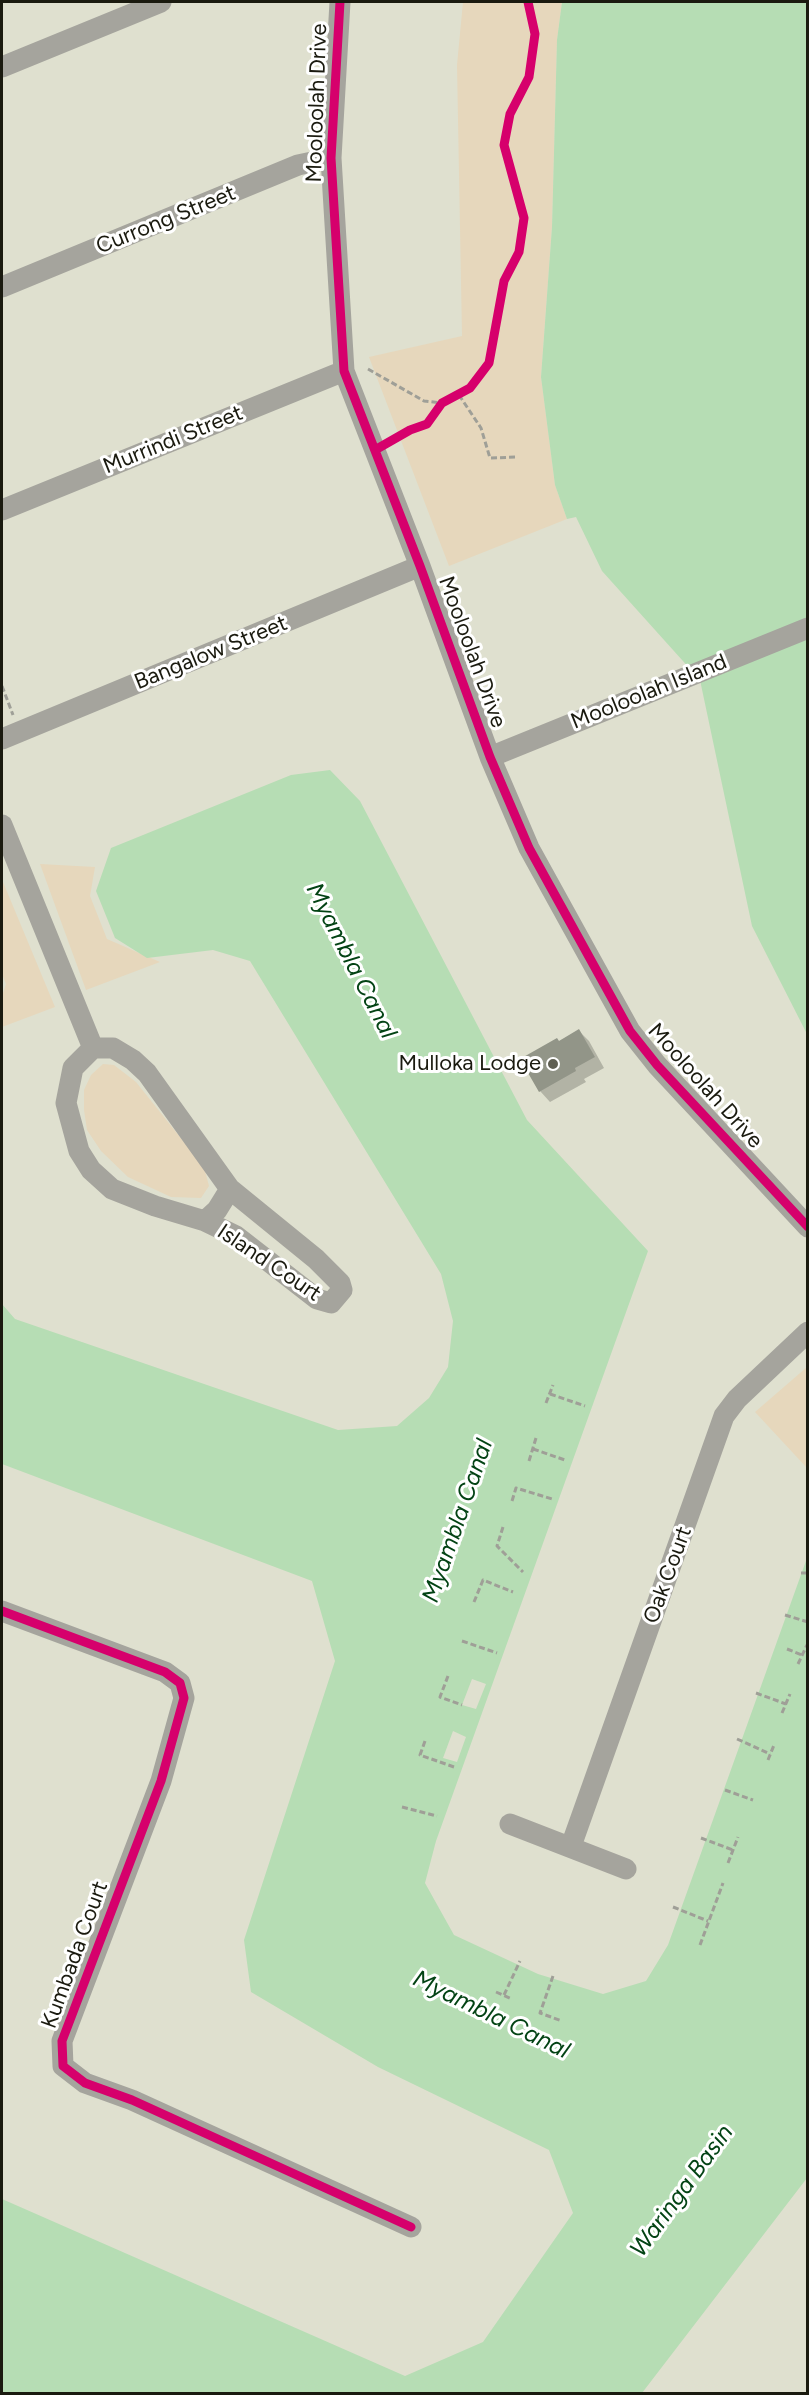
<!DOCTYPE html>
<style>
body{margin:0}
#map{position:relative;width:809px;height:2395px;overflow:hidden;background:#dfe0cf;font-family:Figtree,sans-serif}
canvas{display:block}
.frame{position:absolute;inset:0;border:3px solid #1a1a0f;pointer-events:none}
</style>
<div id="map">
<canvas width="809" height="2395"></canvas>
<div class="frame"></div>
</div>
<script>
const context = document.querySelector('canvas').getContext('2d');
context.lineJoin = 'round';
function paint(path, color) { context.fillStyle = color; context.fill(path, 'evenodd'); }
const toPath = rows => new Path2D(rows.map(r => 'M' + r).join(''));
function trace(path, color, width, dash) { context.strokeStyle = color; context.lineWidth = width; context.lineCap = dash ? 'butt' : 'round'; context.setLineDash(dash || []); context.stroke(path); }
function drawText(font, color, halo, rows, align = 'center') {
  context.font = font + ' Figtree,sans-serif'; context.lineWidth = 6; context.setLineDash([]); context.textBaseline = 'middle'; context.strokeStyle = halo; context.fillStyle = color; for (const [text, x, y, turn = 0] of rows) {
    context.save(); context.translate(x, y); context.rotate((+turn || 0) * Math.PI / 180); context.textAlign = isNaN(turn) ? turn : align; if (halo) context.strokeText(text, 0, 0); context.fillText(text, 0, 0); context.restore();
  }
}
paint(toPath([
 [463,2,562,2,557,40,552,227,541,377,555,485,567,519,449,566,369,357,462,336,457,65],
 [40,864,95,867,90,896,107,939,160,962,86,990],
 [3,882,55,1007,2,1027,2,996,6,984,2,974,2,884],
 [103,1064,114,1065,136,1082,204,1167,209,1186,201,1198,171,1197,128,1177,101,1151,87,1130,84,1110,84,1090,91,1075],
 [807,1367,807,1468,755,1412]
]), '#e6d7bc');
paint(toPath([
 [562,2,807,2,807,1034,752,926,700,680,602,571,576,517,567,519,555,485,541,377,552,227,557,40],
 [330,770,360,801,527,1120,648,1251,436,1841,425,1883,454,1935,538,1974,603,1994,646,1981,668,1945,807,1558,807,2178,642,2393,2,2393,2,2199,405,2376,483,2342,573,2213,549,2150,378,2067,251,1992,244,1940,335,1661,312,1581,2,1464,2,1304,15,1319,338,1430,397,1426,429,1398,448,1367,453,1321,441,1274,250,961,213,950,147,958,115,938,96,891,111,848,291,775]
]), '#b6ddb4');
paint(toPath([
 [472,1679,486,1684,476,1709,462,1705],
 [453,1731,466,1737,457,1762,443,1758]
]), '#dfe0cf');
paint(toPath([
 [579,1031,589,1041,604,1068,584,1079,586,1082,550,1102,540,1091,522,1060]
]), '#0003');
paint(toPath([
 [579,1029,595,1057,575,1068,576,1071,539,1092,520,1059,557,1038,559,1041]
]), '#929588');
trace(toPath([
 [368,369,424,401,442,403],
 [459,395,481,428,490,458,517,457],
 [2,686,13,715],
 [550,1394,585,1406],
 [546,1403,553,1385],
 [533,1449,565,1460],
 [529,1461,536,1438],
 [512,1501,516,1488,552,1499],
 [503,1527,497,1546,523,1572],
 [801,1573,808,1573],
 [474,1602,483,1580,513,1592],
 [785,1615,808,1622],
 [462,1641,497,1653],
 [787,1649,802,1655],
 [798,1664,807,1645],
 [448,1676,440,1697,462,1705],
 [756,1693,786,1704],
 [782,1713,790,1694],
 [737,1739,770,1754],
 [425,1741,420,1755,454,1767],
 [768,1760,774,1745],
 [725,1790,753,1800],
 [402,1807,437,1816],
 [701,1838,733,1850],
 [728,1863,738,1837],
 [673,1907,708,1921],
 [700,1945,723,1883],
 [553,1976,540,2013,562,2021],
 [496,1992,512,1999],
 [504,1995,520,1961]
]), '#9f9f97', 3, [6, 3]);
trace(toPath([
 [340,2,331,158,344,371,420,566,490,757,529,848,630,1031,657,1065,808,1227],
 [2,67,161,2],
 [2,287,298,165,331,158],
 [2,510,344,371],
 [2,739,420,566],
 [490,757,808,628],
 [2,825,93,1048],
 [93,1048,113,1048,133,1060,147,1073,230,1189,316,1259,340,1283,342,1290,331,1303,317,1299,236,1236,205,1221,155,1206,112,1189,91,1170,79,1151,66,1103,73,1068,93,1048],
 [205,1221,217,1210,230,1189],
 [2,1611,165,1672,180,1683,184,1698,161,1781,62,2041,63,2066,85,2083,132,2100,411,2227],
 [510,1824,626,1869],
 [571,1846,724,1416,737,1399,808,1332]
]), '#a5a49d', 21);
trace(toPath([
 [340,2,331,158,344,371,420,566,490,757,529,848,630,1031,657,1065,808,1227],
 [375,450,410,430,427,424,442,403,470,388,489,363,504,281,519,252,524,218,504,145,510,114,529,77,535,34,528,2],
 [2,1611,165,1672,180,1683,184,1698,161,1781,62,2041,63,2066,85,2083,132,2100,411,2227]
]), '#d6006c', 9);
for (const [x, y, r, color] of [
 [553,1064,6,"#5f5f52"]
]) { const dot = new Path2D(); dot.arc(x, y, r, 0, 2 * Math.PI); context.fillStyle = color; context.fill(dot); trace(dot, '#fff', 2); }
drawText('22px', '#1a1a0f', '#fff', [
 ["Mooloolah Drive",317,103,-88],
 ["Currong Street",166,220,-22],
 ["Murrindi Street",173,440,-22],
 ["Mooloolah Drive",472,652,70],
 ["Bangalow Street",211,653,-22],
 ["Mooloolah Island",649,692,-22],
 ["Mooloolah Drive",705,1086,48],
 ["Island Court",269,1263,34],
 ["Oak Court",668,1575,-70],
 ["Kumbada Court",75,1955,-70]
]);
drawText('22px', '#1a1a0f', '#fff', [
 ["Mulloka Lodge",541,1064]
], 'right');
drawText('italic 24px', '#034314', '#fff', [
 ["Myambla Canal",351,961,63],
 ["Myambla Canal",458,1521,-71],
 ["Myambla Canal",491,2015,26],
 ["Waringa Basin",682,2191,-54]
]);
</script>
